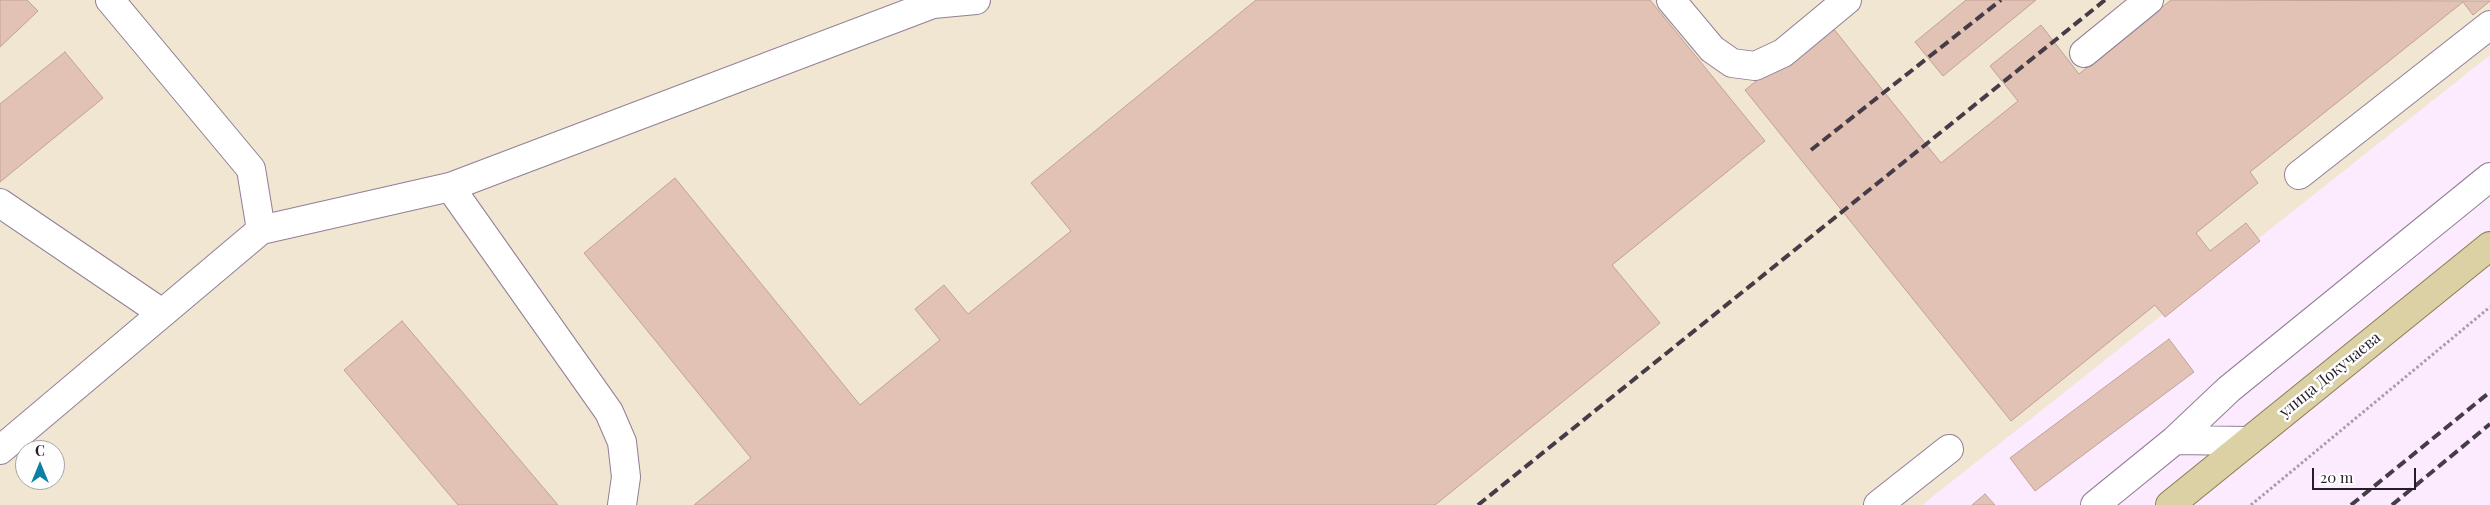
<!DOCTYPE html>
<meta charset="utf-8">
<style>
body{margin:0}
#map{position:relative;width:2490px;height:505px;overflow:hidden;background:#fceafe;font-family:"Playfair Display",serif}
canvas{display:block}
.north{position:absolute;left:15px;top:440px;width:50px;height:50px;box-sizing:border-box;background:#fefefe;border:1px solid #a7a4a8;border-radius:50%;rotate:0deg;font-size:14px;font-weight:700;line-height:20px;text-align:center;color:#251d26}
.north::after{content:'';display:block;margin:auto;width:18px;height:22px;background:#0c7fa7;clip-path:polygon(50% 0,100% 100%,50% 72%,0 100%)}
.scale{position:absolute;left:2312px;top:468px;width:104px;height:22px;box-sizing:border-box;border:2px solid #251d26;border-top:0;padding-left:6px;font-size:15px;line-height:18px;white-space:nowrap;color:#251d26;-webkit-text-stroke:4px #fefefe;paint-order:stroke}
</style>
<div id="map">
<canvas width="2490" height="505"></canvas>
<div class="north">С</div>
<div class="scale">20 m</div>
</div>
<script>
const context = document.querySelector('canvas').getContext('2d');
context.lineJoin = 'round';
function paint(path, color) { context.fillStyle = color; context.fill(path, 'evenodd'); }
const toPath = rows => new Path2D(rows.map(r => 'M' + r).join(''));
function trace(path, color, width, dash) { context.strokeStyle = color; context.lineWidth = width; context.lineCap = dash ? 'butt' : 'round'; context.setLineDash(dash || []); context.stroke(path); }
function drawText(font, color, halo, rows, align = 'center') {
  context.font = font + ' "Playfair Display",serif'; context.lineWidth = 5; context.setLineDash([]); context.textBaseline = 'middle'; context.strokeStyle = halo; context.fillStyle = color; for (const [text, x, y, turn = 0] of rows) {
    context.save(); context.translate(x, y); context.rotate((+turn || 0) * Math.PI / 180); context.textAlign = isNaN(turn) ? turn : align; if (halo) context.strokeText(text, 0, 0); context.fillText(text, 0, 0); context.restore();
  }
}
paint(toPath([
 [0,0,2490,0,2490,55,1922,505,0,505],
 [25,450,55,450,55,480,25,480]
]), '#f0e6d1');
const building = toPath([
 [0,0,27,0,38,11,0,47,0,0],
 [1256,0,1650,0,1765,141,1612,265,1660,323,1435,505,694,505,751,458,584,253,675,178,860,405,940,340,915,309,944,285,968,314,1071,231,1031,183,1256,0],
 [1966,0,2036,0,1943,76,1915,42,1966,0],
 [2171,0,2490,1,2473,15,2463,2,2250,172,2258,183,2196,233,2210,251,2246,223,2260,241,2165,317,2155,305,2011,421,1745,90,1829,23,1941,163,2018,101,1990,66,2041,25,2079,74,2171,0],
 [65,52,103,98,0,182,0,104,65,52],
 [402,321,558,505,458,505,344,370,402,321],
 [2169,339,2194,372,2035,491,2010,458,2169,339],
 [1985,494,1995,505,1972,505,1985,494]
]);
paint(building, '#e2c2b5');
trace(building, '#c1a296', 1);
const minor = toPath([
 [110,0,251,169,261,230],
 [1671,0,1712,49,1732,63,1755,66,1783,53,1847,0],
 [2084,53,2149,0],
 [2299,175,2490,25],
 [450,187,609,412,622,442,626,477,622,505],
 [0,203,162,313],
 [2175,440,2229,389,2490,177],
 [0,450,261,230,450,187,933,4,976,0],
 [1878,505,1949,449],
 [2095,505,2175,440,2249,441]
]);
const major = toPath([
 [2170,505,2490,246]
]);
trace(minor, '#927f95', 30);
trace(major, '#8d7d52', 30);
trace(toPath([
 [2251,505,2490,307]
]), '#a99bab', 3, [2.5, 2.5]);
trace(minor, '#fff', 28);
trace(major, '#dcd0a5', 28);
trace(toPath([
 [1811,150,2001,0],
 [1478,505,2105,0],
 [2351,505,2490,392],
 [2392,505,2490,424]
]), '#463c47', 4, [10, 5]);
drawText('16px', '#251d26', '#fefefe', [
 ["улица Докучаева",2330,375,-39]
]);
</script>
